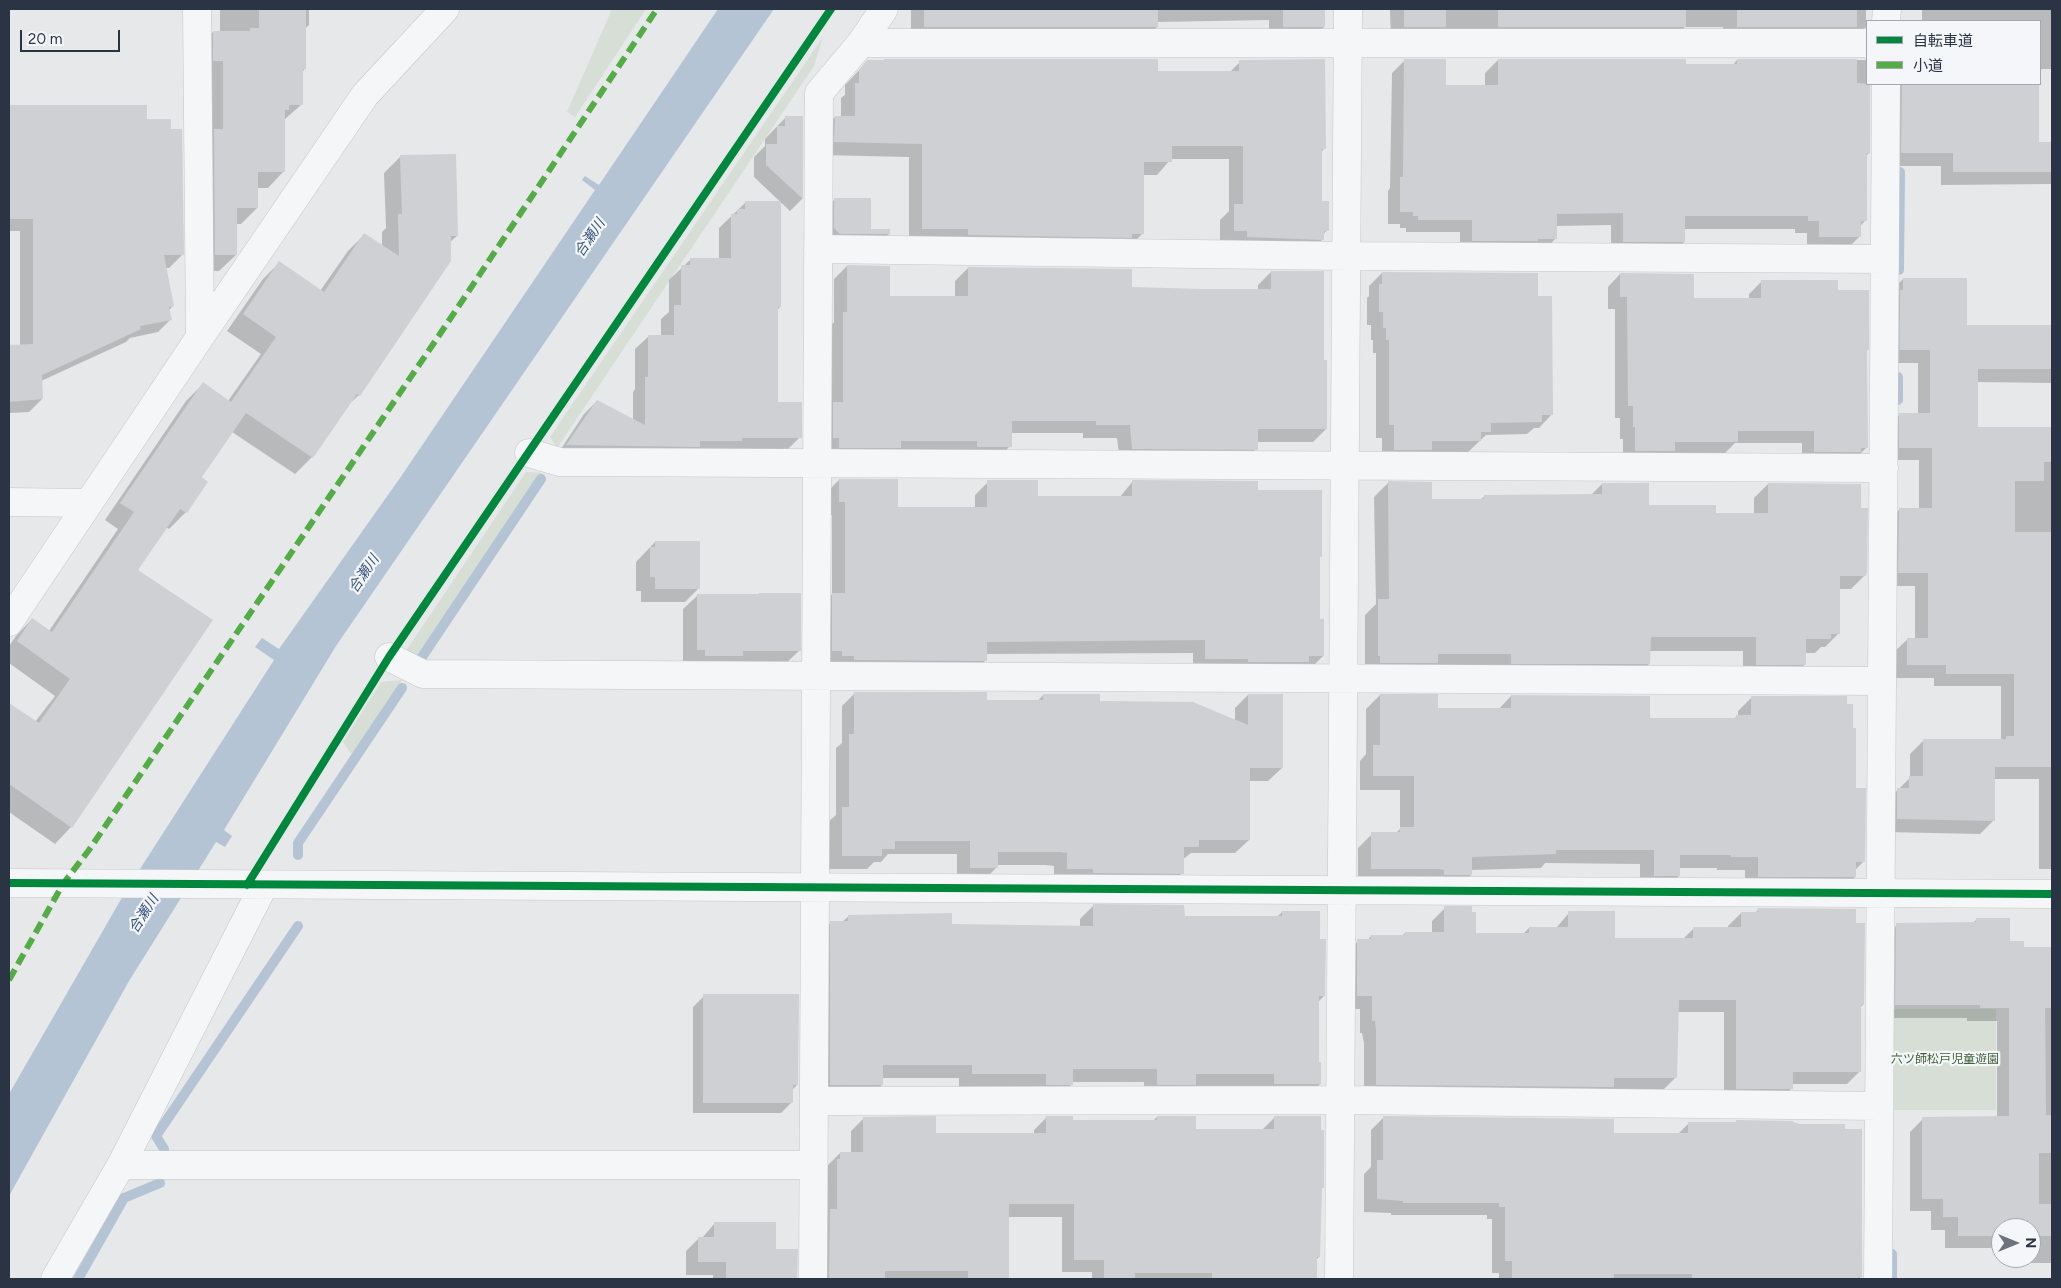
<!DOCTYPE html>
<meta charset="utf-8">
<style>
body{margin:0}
#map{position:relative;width:2061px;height:1288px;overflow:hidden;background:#e6e8ea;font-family:Figtree,"Noto Sans JP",sans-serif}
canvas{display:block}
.frame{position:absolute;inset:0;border:10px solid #2b3445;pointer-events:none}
.legend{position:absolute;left:1866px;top:20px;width:175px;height:65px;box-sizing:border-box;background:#f4f6f9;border:1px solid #a4a8b1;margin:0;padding:6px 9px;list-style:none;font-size:15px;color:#2b3445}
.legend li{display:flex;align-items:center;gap:10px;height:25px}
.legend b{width:25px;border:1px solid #a4a8b1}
.north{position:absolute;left:1991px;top:1218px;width:50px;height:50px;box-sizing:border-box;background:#f4f6f9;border:1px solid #a4a8b1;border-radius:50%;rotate:90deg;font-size:14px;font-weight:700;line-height:20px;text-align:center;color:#2b3445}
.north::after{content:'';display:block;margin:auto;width:18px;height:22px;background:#6c737f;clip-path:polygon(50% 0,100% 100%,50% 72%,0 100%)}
.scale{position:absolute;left:20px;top:30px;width:100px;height:22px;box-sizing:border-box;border:2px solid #2b3445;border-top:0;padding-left:6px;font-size:15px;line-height:18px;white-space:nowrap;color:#2b3445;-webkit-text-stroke:4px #f4f6f9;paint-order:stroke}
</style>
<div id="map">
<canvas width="2061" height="1288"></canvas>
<div class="frame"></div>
<ul class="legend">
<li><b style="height:6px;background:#00873e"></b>自転車道</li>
<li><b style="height:6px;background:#54ac47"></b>小道</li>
</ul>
<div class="north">N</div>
<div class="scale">20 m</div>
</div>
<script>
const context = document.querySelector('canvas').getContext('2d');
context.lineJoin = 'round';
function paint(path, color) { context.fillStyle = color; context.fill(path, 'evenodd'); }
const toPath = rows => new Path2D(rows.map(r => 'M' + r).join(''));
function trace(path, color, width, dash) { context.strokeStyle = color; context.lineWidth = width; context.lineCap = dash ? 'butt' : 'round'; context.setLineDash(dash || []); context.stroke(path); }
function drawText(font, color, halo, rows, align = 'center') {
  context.font = font + ' Figtree,"Noto Sans JP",sans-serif'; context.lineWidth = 4.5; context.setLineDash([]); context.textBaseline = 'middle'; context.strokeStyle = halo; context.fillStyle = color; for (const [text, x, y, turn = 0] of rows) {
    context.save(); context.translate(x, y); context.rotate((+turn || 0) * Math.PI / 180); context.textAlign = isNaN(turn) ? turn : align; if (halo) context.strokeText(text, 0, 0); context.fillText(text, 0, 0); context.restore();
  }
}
paint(toPath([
 [612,9,646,9,575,117,567,112],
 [823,37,814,66,557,448,550,437],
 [526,472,542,473,415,663,406,651],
 [402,680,352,755,343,742,381,682],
 [1894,1009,1996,1009,1996,1110,1894,1110]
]), '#d6ded6');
paint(toPath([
 [718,9,774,9,336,646,224,830,232,836,225,847,216,842,129,981,9,1196,9,1094,124,894,274,660,255,647,262,638,279,649,400,478,595,190,582,180,585,176,599,185]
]), '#b4c4d5');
paint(toPath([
 [220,9,309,9,309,25,305,29,305,69,302,72,302,104,284,120,284,171,268,188,257,188,257,208,241,224,236,224,236,255,219,271,199,271,197,48,213,32,220,32],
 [911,9,1327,9,1325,9,1324,27,1310,41,1269,41,1269,20,1157,22,1157,27,1143,41,911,41],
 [1340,9,1866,9,1866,27,1852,41,1723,41,1723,27,1685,27,1671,41,1391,41,1390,10],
 [1922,9,2052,9,2052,69,2040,69,2040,21,1922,21],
 [1405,60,1445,86,1485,86,1485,73,1498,60,1685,66,1732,66,1737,60,1867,60,1867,84,1869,84,1869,153,1866,156,1866,220,1860,226,1860,236,1847,249,1807,249,1807,233,1795,233,1795,229,1684,229,1684,242,1671,255,1611,254,1611,225,1555,226,1555,239,1543,252,1460,253,1460,232,1406,232,1406,228,1400,228,1400,224,1388,224,1388,191,1390,188,1392,73],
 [867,62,1157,73,1229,73,1240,62,1325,148,1321,152,1321,202,1327,230,1322,236,1322,240,1308,254,1220,244,1220,220,1229,211,1229,159,1171,159,1157,175,1143,175,1143,233,1129,247,909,242,909,157,821,155,821,131,835,117,841,117,841,98,845,95,845,85],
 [1882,84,2037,84,2037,143,2052,143,2052,184,1941,185,1941,166,1889,166],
 [9,106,146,106,146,121,182,255,169,268,165,268,173,306,169,310,171,319,158,332,130,338,126,342,41,381,42,399,29,412,9,413,9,346,20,346,20,231,9,231],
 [786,117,802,117,802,199,790,211,754,177,754,157,765,146,765,139],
 [401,156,457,236,449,243,359,395,346,407,312,457,295,474,232,432,200,477,186,512,169,529,166,527,136,570,71,827,55,844,9,812,9,704,35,722,55,696,9,663,9,646,16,636,32,619,49,631,118,529,105,520,186,401,203,384,228,401,261,354,227,331,263,279,279,263,320,291,348,251,365,234,382,246,382,232,386,228,384,173],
 [835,199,870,230,889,234,876,246,827,246,822,212],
 [746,202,780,307,777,310,777,403,800,437,787,450,555,458,584,414,597,401,633,420,633,392,635,389,635,349,649,336,661,336,661,319,669,312,669,280,691,259,719,259,719,228],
 [847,266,889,298,955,298,955,281,968,268,1130,289,1258,290,1258,285,1271,272,1322,361,1326,429,1313,442,1256,442,1256,449,1243,462,1120,462,1117,438,1083,438,1083,433,1010,433,1010,446,997,460,826,460,830,326,834,322,834,279],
 [1382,273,1537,298,1552,414,1539,428,1534,428,1527,434,1486,435,1467,453,1382,463,1382,438,1376,438,1376,353,1373,353,1373,340,1371,340,1371,325,1367,325,1367,298,1369,296,1369,286],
 [1620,274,1693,300,1749,300,1749,294,1761,282,1837,292,1867,350,1866,352,1867,447,1854,460,1802,464,1802,443,1735,443,1724,454,1623,463,1623,439,1620,439,1620,418,1615,418,1615,309,1608,309,1608,287],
 [1903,279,1966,326,2052,327,2052,383,1977,382,1977,428,2052,429,2052,869,2039,869,2039,779,1993,779,1993,821,1980,834,1884,832,1884,803,1910,778,1910,754,1923,741,2001,741,2001,686,1934,686,1934,678,1894,678,1894,652,1908,639,1915,639,1915,586,1886,586,1886,523,1899,510,1919,510,1919,460,1887,460,1887,427,1900,414,1918,414,1918,363,1887,363,1890,292],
 [839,480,897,508,975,508,975,495,988,482,1037,497,1120,497,1133,481,1256,491,1321,556,1318,559,1318,620,1323,656,1310,669,1193,672,1193,653,985,654,985,661,972,674,829,669,819,607,832,594,832,515,826,515,826,493],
 [1388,483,1431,500,1480,500,1485,496,1591,495,1602,484,1647,506,1715,515,1754,515,1754,498,1768,484,1860,510,1865,575,1851,589,1839,589,1839,633,1825,647,1821,647,1815,653,1805,653,1805,664,1791,679,1743,678,1743,651,1649,651,1649,664,1634,678,1365,670,1365,615,1376,604,1374,497],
 [655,542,699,588,685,602,641,602,641,591,636,591,636,562],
 [697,596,799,651,785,664,683,663,683,609],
 [855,693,985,701,1038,701,1043,695,1235,721,1235,708,1248,695,1282,768,1268,781,1249,781,1249,840,1235,853,1191,853,1182,860,1182,873,1169,886,1054,882,1054,866,1046,865,997,865,997,867,983,881,957,881,957,854,888,854,881,862,874,862,867,869,829,869,829,821,836,815,836,748,842,743,842,706],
 [1380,695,1437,710,1498,710,1511,696,1649,719,1733,719,1738,716,1738,711,1752,697,1855,790,1864,861,1855,870,1855,877,1841,891,1745,890,1745,870,1717,870,1717,868,1679,868,1679,876,1665,890,1640,890,1640,864,1545,863,1541,868,1471,870,1471,875,1457,889,1358,882,1358,848,1372,834,1395,834,1400,829,1400,790,1360,790,1360,761,1366,754,1366,709],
 [1093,906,1184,917,1277,917,1282,912,1318,941,1324,996,1318,1002,1318,1063,1320,1084,1307,1097,1144,1098,1144,1082,1072,1082,1072,1084,1058,1098,1033,1098,1033,1087,959,1087,959,1078,882,1078,882,1085,868,1098,817,1098,818,936,831,922,842,922,849,916,951,926,1080,927,1080,919],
 [1445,908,1475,934,1523,934,1529,928,1556,928,1569,913,1614,940,1682,940,1693,929,1728,929,1728,926,1741,913,1755,913,1759,909,1855,925,1863,1005,1859,1008,1859,1072,1847,1084,1791,1084,1791,1089,1778,1102,1724,1101,1724,1012,1677,1012,1675,1078,1662,1091,1364,1097,1364,1043,1362,1033,1360,1033,1360,1009,1344,1009,1345,954,1358,941,1367,941,1371,936,1402,936,1405,933,1432,933,1432,921],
 [1976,920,2009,942,2023,948,2052,948,2052,1263,2013,1263,2013,1258,2031,1258,2031,1228,2001,1228,2001,1248,1945,1248,1945,1230,1931,1230,1931,1211,1910,1211,1910,1132,1923,1119,1997,1117,1997,1021,1967,1021,1967,1018,1883,1018,1883,938,1897,925,1972,924],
 [704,996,797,1085,792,1090,792,1102,781,1113,693,1113,693,1007],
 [1047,1117,1072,1121,1153,1121,1157,1117,1195,1131,1261,1131,1275,1117,1322,1188,1321,1190,1319,1257,1316,1260,1316,1279,1092,1279,1092,1272,1062,1272,1062,1217,1008,1217,1008,1279,816,1279,825,1174,827,1171,827,1166,840,1153,851,1153,851,1131,864,1118,935,1135,1034,1135,1034,1130],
 [1384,1117,1612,1135,1677,1135,1689,1123,1861,1277,1858,1279,1499,1279,1499,1273,1492,1273,1492,1219,1487,1219,1487,1215,1391,1215,1391,1213,1364,1212,1364,1174,1371,1167,1371,1130],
 [715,1223,774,1250,796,1250,796,1279,713,1279,713,1275,686,1275,686,1251,699,1238,702,1238]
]), '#0003');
trace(toPath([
 [1899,270,1900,172],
 [1898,325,1898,346],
 [1898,400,1898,377],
 [422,657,541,479],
 [298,855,298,843,402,688],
 [164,1149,156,1136,298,926],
 [1892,1254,1892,1279],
 [78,1279,124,1198,160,1183]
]), '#b4c4d5', 10);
paint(toPath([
 [259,9,306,9,306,69,303,69,303,105,289,105,289,110,285,110,285,172,258,172,258,208,237,208,237,255,215,255,214,129,223,129,223,61,213,61,213,31,250,31,250,28,259,28],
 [924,9,1158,9,1158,27,924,27],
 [1283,9,1325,9,1325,27,1283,27],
 [1404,9,1446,9,1446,27,1404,27],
 [1498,9,1686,9,1686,27,1498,27],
 [1737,9,1857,9,1857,27,1737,27],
 [884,59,1158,59,1158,71,1239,71,1239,60,1325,59,1326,149,1322,149,1322,201,1329,201,1329,231,1324,231,1324,240,1247,237,1247,231,1234,231,1234,204,1243,204,1243,146,1172,146,1172,162,1144,162,1144,234,1132,234,1132,238,968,235,968,229,922,229,922,144,834,142,835,116,855,116,855,83,859,83,859,70,867,60,884,60],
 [1404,59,1446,59,1446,85,1498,85,1498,59,1686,59,1686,64,1737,64,1737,59,1857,59,1857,83,1870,84,1870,153,1867,153,1867,221,1861,221,1861,237,1819,237,1819,221,1808,221,1808,216,1685,216,1685,242,1623,242,1623,213,1557,214,1557,239,1538,239,1538,241,1472,241,1472,220,1418,220,1418,216,1413,216,1413,212,1400,212,1400,177,1403,177],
 [1902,84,2039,84,2039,142,2052,142,2052,172,1953,172,1953,153,1901,153],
 [9,105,147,105,147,119,171,119,171,129,182,129,184,255,164,255,174,306,169,307,172,320,140,326,141,329,42,375,43,399,9,402,9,345,33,344,33,219,9,219],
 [785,116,803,116,803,199,766,165,766,144,777,144,777,126,785,126],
 [456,154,458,236,451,236,451,261,360,396,357,394,313,458,246,413,202,477,208,482,187,513,180,509,138,570,213,620,72,828,9,784,9,703,39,723,70,679,17,641,32,618,52,632,134,512,120,503,203,382,231,402,276,337,243,314,279,261,324,292,364,233,399,256,398,214,402,214,400,155],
 [834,198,871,198,871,229,890,229,890,234,840,234,834,228],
 [745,201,781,201,781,307,778,307,778,402,802,402,802,438,742,438,742,441,700,441,700,447,566,445,597,400,645,425,645,377,648,377,648,335,674,335,674,305,681,305,681,265,690,265,690,258,731,258,731,214,737,214,737,209,745,209],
 [847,265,890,266,890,296,968,296,968,267,1132,269,1132,287,1203,289,1271,289,1271,271,1324,271,1324,360,1327,360,1327,429,1258,429,1258,450,1132,449,1130,425,1096,425,1096,421,1012,421,1012,447,977,447,977,441,901,441,901,448,839,448,839,438,833,438,833,402,843,402,843,312,847,312],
 [1382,272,1538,273,1538,296,1552,296,1553,415,1542,415,1542,422,1491,423,1491,432,1481,432,1481,441,1432,441,1432,450,1394,450,1394,425,1389,425,1389,340,1386,340,1386,328,1383,328,1383,312,1379,312,1379,284,1382,284],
 [1620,273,1694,274,1694,298,1761,298,1761,280,1838,280,1838,290,1869,290,1869,350,1867,350,1868,448,1861,448,1861,452,1814,452,1814,431,1738,431,1738,442,1675,442,1675,451,1635,451,1635,427,1633,427,1633,406,1628,406,1627,297,1620,297],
 [1903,278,1967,278,1967,325,2052,325,2052,369,1978,369,1978,427,2052,427,2052,462,2044,462,2044,481,2015,481,2015,532,2052,532,2051,767,1995,767,1995,821,1897,819,1897,788,1909,788,1909,776,1923,776,1923,739,2006,739,2006,736,2014,736,2014,674,1946,674,1946,665,1907,665,1907,638,1928,638,1928,573,1898,573,1899,508,1932,508,1932,448,1899,448,1899,413,1930,413,1930,350,1900,350,1900,290,1903,290],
 [839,479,898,479,898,507,987,507,987,480,1038,480,1038,496,1132,496,1132,480,1258,481,1258,490,1322,490,1322,557,1320,557,1320,619,1324,619,1324,656,1309,656,1309,662,1248,662,1248,659,1205,659,1205,640,987,642,987,661,854,660,854,656,842,656,842,651,832,651,832,593,845,593,845,502,839,502],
 [1388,481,1432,482,1432,499,1484,499,1484,495,1602,494,1602,483,1649,483,1649,505,1716,505,1716,513,1768,513,1768,483,1861,484,1861,508,1868,508,1867,573,1866,576,1840,576,1840,634,1831,634,1831,639,1806,639,1806,665,1756,665,1756,637,1651,637,1650,664,1511,664,1511,654,1438,654,1438,663,1380,663,1380,656,1378,656,1378,599,1389,599],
 [655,541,700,541,700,589,655,589,655,577,650,577,650,547,655,547],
 [759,593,801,593,801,651,743,651,743,656,705,656,705,650,697,650,697,594,759,594],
 [854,692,987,692,987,700,1043,700,1043,694,1100,694,1100,701,1193,702,1248,725,1248,694,1283,694,1283,768,1250,768,1250,840,1199,840,1199,847,1184,847,1184,874,1093,873,1093,869,1067,869,1067,853,1060,852,998,852,998,868,970,868,970,841,895,841,895,849,882,849,882,856,842,856,842,807,849,807,849,734,854,734],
 [1380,694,1438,694,1438,708,1511,708,1511,695,1650,696,1650,718,1736,718,1736,715,1751,715,1751,696,1847,696,1847,704,1853,704,1853,728,1856,728,1856,788,1866,788,1865,862,1856,862,1856,877,1758,877,1758,857,1731,857,1731,855,1680,855,1680,876,1654,876,1654,850,1556,850,1556,854,1472,857,1472,875,1444,875,1444,870,1439,869,1371,869,1371,832,1400,832,1400,827,1414,827,1414,776,1373,776,1373,745,1380,745],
 [1093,904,1184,905,1185,916,1282,916,1282,911,1320,911,1320,939,1326,939,1325,996,1319,996,1319,1062,1321,1062,1321,1084,1274,1084,1274,1074,1196,1074,1196,1085,1157,1085,1157,1069,1073,1069,1073,1085,1046,1085,1046,1074,972,1074,972,1065,883,1065,883,1085,830,1085,830,921,848,921,848,915,952,913,952,924,1093,926],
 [1444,906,1472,906,1472,912,1476,912,1476,933,1529,933,1529,927,1568,927,1568,911,1615,911,1615,938,1693,938,1693,927,1741,927,1741,912,1758,912,1758,908,1856,909,1856,923,1865,923,1864,1005,1861,1005,1861,1072,1793,1072,1793,1089,1736,1089,1736,1000,1679,1000,1677,1078,1614,1078,1614,1087,1376,1085,1376,1029,1375,1021,1372,1021,1372,996,1357,996,1357,939,1371,939,1371,935,1405,935,1405,932,1444,932],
 [1976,918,2010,918,2010,941,2024,941,2024,947,2052,947,2052,1008,2045,1008,2046,1115,2052,1115,2052,1153,2039,1153,2039,1204,2052,1204,2052,1236,2031,1236,2031,1228,2001,1228,2001,1236,1958,1236,1958,1217,1943,1217,1943,1199,1922,1199,1922,1117,2009,1116,2009,1008,1980,1008,1980,1005,1895,1005,1896,923,1976,922],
 [703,994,799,994,798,1085,793,1085,793,1103,703,1103],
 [936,1116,936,1133,1046,1133,1046,1116,1073,1116,1073,1120,1157,1120,1157,1116,1196,1116,1196,1129,1274,1129,1274,1116,1321,1116,1321,1130,1324,1130,1324,1188,1322,1188,1320,1257,1317,1257,1317,1279,1212,1279,1212,1273,1135,1273,1135,1279,1104,1279,1104,1260,1074,1260,1074,1204,1009,1204,1009,1279,968,1279,968,1271,885,1271,885,1279,829,1279,830,1209,837,1209,837,1159,840,1159,840,1152,863,1152,863,1117],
 [1383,1116,1614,1119,1614,1133,1688,1133,1688,1122,1736,1122,1736,1120,1793,1121,1793,1122,1799,1124,1845,1124,1845,1129,1862,1129,1862,1277,1858,1277,1858,1279,1692,1279,1692,1274,1614,1274,1614,1279,1512,1279,1512,1261,1505,1261,1505,1207,1499,1207,1499,1203,1403,1203,1403,1201,1377,1199,1377,1160,1383,1160],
 [714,1222,776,1222,776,1249,798,1249,797,1279,726,1279,726,1262,698,1262,698,1237,714,1237]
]), '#ced0d3');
const street = toPath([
 [197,9,200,337],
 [1886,21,1887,9],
 [861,43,1867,43],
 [818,249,1346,256,1885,259],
 [529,453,560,462,1884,468],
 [9,502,88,503],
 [9,622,200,337,365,95,445,9],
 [389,657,423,674,1882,681],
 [9,883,2052,894],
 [814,1101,1341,1100,1879,1106],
 [121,1165,813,1165],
 [55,1279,121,1165,264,885],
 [813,1279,819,93,861,43,884,9],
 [1339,1279,1348,9],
 [1878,1279,1886,84]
]);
trace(street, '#c4c6c8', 29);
trace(street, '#f5f6f7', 28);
trace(toPath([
 [9,980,63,884,89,850,438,337,657,9]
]), '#54ac47', 6, [12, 6]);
trace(toPath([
 [9,883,2052,894],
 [247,885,389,657,831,9]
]), '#00873e', 8);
drawText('12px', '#3f6138', '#f4f6f9', [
 ["六ツ師松戸児童遊園",1945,1059]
]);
drawText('italic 14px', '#34527a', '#f4f6f9', [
 ["合瀬川",590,238,-56],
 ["合瀬川",364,574,-56],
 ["合瀬川",144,914,-58]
]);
</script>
